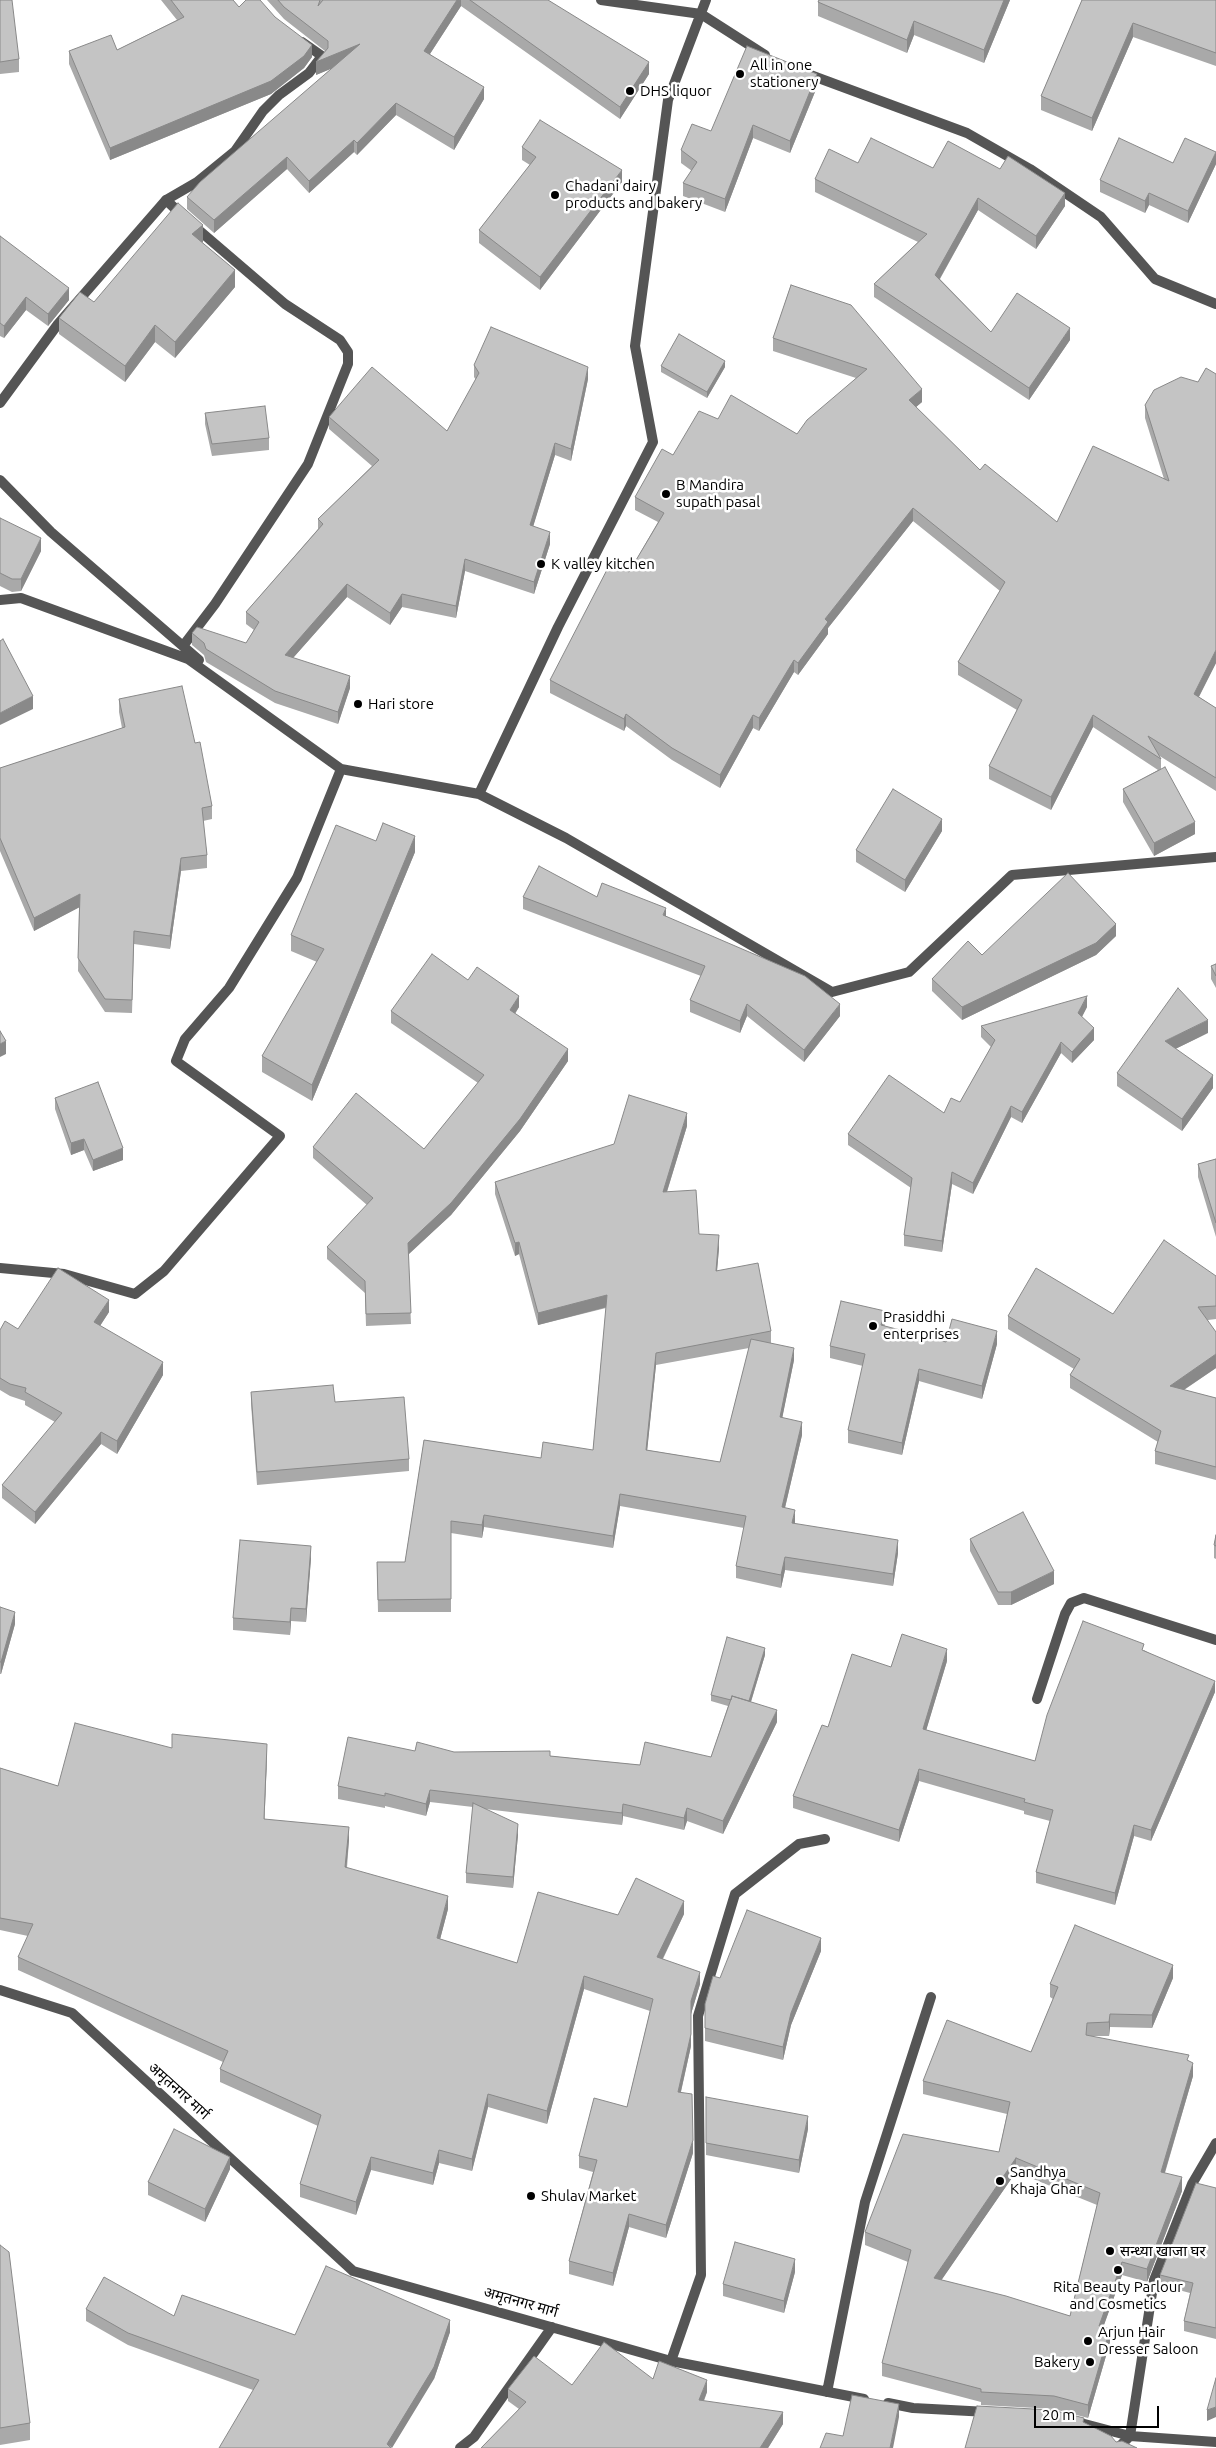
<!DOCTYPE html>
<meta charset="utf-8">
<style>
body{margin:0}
#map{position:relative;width:1216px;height:2448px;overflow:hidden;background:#fff;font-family:Ubuntu,sans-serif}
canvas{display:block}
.scale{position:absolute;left:1034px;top:2406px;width:125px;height:22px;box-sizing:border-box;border:2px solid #000;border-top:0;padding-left:6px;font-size:15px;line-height:18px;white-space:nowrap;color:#000;-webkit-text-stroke:4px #fff;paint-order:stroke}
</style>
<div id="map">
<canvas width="1216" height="2448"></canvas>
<div class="scale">20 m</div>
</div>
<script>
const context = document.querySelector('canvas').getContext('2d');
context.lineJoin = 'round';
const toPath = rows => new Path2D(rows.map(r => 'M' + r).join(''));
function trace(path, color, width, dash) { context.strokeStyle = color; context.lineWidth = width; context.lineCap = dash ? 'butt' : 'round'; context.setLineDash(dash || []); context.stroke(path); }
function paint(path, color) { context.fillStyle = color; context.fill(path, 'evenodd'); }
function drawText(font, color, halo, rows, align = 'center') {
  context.font = font + ' Ubuntu,"Noto Sans Devanagari",sans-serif'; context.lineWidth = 5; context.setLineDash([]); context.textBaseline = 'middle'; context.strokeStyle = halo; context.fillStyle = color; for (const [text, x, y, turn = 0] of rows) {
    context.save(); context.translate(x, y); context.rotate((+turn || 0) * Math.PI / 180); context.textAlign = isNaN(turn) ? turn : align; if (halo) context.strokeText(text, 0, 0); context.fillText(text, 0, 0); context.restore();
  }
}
trace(toPath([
 [166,200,197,182,235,151,263,111,279,95,309,73,322,56,302,42]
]), '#555', 10);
trace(toPath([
 [601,0,701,14,765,55],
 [805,73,967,133,1030,169,1101,217,1155,279,1216,304],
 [0,403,58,324,166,200,183,216],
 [0,480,51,532,199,660],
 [0,600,21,598,188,659,341,769],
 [183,646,215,604,308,464,348,364,348,352,340,340,285,304,194,226],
 [479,794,566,838,832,992,909,972,1012,875,1216,857],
 [0,1268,64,1274,135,1294,164,1271,280,1136,176,1061,185,1039,229,988,297,878,341,769,479,794,558,627,653,442,635,346,668,100,706,0],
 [1037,1699,1065,1614,1071,1603,1084,1598,1216,1640],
 [0,1990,72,2013,353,2271,671,2361,864,2399],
 [671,2361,701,2275,698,2016,735,1894,799,1844,825,1839],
 [827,2392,865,2202,931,1997],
 [888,2403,913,2408,988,2412],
 [1077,2422,1130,2436,1216,2442],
 [460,2448,474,2437,552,2327],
 [1118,2448,1130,2436,1154,2280,1192,2184,1216,2143]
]), '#555', 10);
paint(toPath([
 [0,0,19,59,19,72,0,74],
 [161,0,233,0,239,7,275,17,312,57,304,68,271,94,110,160,69,64,69,51,117,50,177,20],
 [267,0,548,0,649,74,620,119,461,6,430,54,484,99,454,150,396,115,357,155,354,152,309,193,287,169,214,233,187,209,187,197,332,68,316,75,325,51,284,19],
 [819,0,1010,0,984,63,914,35,907,53,818,16,818,2],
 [1082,0,1216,0,1216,66,1133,37,1092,131,1041,110,1041,96],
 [817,87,790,153,753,138,725,212,683,196,683,183,692,171,681,163,681,150,711,131],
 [522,147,622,182,540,290,479,243,479,230,530,165,522,160],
 [858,163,933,168,1065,206,1036,249,978,210,940,279,991,332,1070,340,1029,400,874,297,874,284,918,242,815,192,815,179],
 [1173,163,1216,164,1188,223,1149,205,1145,213,1100,192,1100,180],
 [0,236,69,300,48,326,26,310,4,338,0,336],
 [203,242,202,243,235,287,175,358,155,342,125,382,59,334,59,318,94,302],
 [791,285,922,402,916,407,980,470,1057,522,1164,479,1145,418,1145,405,1216,374,1216,663,1199,697,1216,708,1216,791,1158,755,1161,759,1161,769,1195,834,1154,856,1123,802,1123,789,1158,770,1093,727,1051,810,989,779,989,766,1017,710,958,675,958,662,1000,591,913,521,828,628,828,634,798,675,794,672,759,731,753,728,720,788,672,760,626,726,624,731,550,693,550,680,629,572,658,522,635,510,635,497,673,455,718,419,797,434,856,378,773,351,773,338],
 [474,365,588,379,571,461,555,455,533,526,550,544,534,594,465,571,456,618,402,607,390,625,347,597,293,658,350,688,338,724,275,703,206,662,204,655,192,645,192,633,246,643,254,630,246,624,246,612,318,529,318,519,372,466,329,429,329,417,447,431,476,380,474,377],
 [661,366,725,367,707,398,661,372],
 [205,413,269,438,269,450,212,456,205,424],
 [0,518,41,551,21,591,12,592,0,586],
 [119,699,195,743,212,806,212,819,203,821,207,855,207,868,181,871,170,949,134,944,132,1013,105,1012,78,971,79,907,34,931,0,851,0,768,122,728,119,712],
 [942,831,905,892,856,862,856,850],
 [376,841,415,852,312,1101,262,1072,262,1056,317,962,291,951,291,935],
 [523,897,597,897,666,916,840,1016,804,1062,747,1016,740,1033,690,1012,690,1000,701,976,523,909],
 [1116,936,1096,955,962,1020,932,991,932,979,982,955],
 [1216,964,1216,988,1211,979,1211,966],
 [468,980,519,1007,515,1014,568,1061,520,1131,451,1215,408,1254,411,1324,366,1326,365,1293,327,1259,327,1247,367,1205,313,1158,313,1147,424,1149,478,1083,391,1023,391,1011],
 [1087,1007,1082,1017,1094,1040,1072,1063,1061,1053,1022,1123,1011,1117,973,1194,952,1184,942,1252,904,1246,904,1235,911,1188,848,1145,848,1134,944,1113,960,1102,991,1047,981,1037,981,1026],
 [1208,1033,1175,1049,1213,1088,1182,1131,1117,1086,1117,1073],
 [55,1098,123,1160,93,1171,84,1150,71,1155,55,1109],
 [687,1126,667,1192,699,1234,719,1248,717,1270,771,1331,771,1343,794,1360,782,1418,802,1435,785,1508,795,1522,795,1524,898,1553,893,1586,785,1570,781,1588,736,1578,736,1566,744,1528,620,1506,613,1548,484,1527,482,1538,451,1533,451,1612,378,1612,377,1562,405,1562,424,1440,541,1458,593,1450,606,1308,538,1325,519,1254,515,1256,495,1194,495,1182],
 [749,1348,720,1462,647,1450,656,1365],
 [1216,1159,1216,1237,1198,1177,1198,1164],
 [1216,1276,1216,1319,1208,1320,1216,1368,1184,1390,1216,1398,1216,1480,1155,1464,1155,1451,1158,1442,1070,1388,1070,1375,1074,1369,1008,1329,1008,1316,1113,1314],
 [109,1312,100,1326,163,1375,117,1454,101,1444,35,1524,2,1498,2,1485,55,1422,25,1405,25,1401,10,1396,0,1390,0,1330,18,1329],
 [885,1324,884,1326,946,1342,997,1344,982,1399,919,1381,902,1455,848,1443,848,1430,863,1366,830,1358,830,1346],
 [251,1392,335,1402,409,1459,409,1471,257,1485,251,1404],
 [1216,1535,1216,1559,1214,1558,1214,1545],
 [970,1539,1054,1584,1011,1605,998,1605,970,1551],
 [311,1558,306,1622,291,1621,290,1635,233,1630,233,1618],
 [0,1607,15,1624,1,1674,0,1674],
 [1144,1650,1215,1692,1151,1841,1134,1836,1115,1905,1036,1883,1036,1872,1050,1821,1024,1814,1024,1811,919,1781,899,1842,793,1808,793,1796,828,1727,947,1661,926,1730,1035,1761],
 [765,1655,751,1702,777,1722,723,1834,687,1821,684,1830,623,1816,622,1825,485,1809,518,1835,513,1888,466,1883,466,1873,473,1807,430,1802,426,1816,385,1806,385,1808,338,1799,338,1786,415,1751,550,1756,640,1765,711,1757,728,1706,711,1701,711,1695],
 [172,1748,267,1757,264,1819,349,1840,347,1868,448,1909,440,1939,517,1963,618,1915,684,1914,663,1959,700,1984,691,2014,691,2046,681,2092,693,2153,666,2238,629,2227,613,2286,569,2274,569,2261,593,2172,579,2168,579,2156,627,2107,650,2011,584,1989,547,2124,488,2107,472,2171,439,2163,433,2185,371,2170,356,2215,300,2197,300,2184,318,2126,220,2082,220,2069,223,2062,18,1970,18,1957,28,1936,0,1930,0,1768,58,1786],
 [821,1951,791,2025,783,2060,705,2041,705,2004,720,1978],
 [1173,1978,1152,2028,1110,2027,1109,2036,1091,2036,1189,2061,1193,2076,1165,2173,1182,2191,1147,2282,1122,2275,1103,2327,1110,2342,1088,2418,1054,2409,981,2405,981,2402,882,2376,882,2363,908,2262,865,2245,865,2232,999,2152,1007,2114,923,2094,923,2081,1031,2052,1053,1999,1050,1997,1050,1984],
 [1016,2172,1097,2205,1070,2316,941,2280],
 [706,2097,808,2129,799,2173,706,2155],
 [230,2169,205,2222,148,2195,148,2182],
 [1216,2188,1216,2339,1184,2331,1184,2321,1190,2293,1160,2285,1160,2275],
 [0,2245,30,2423,30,2440,0,2445],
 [795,2272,784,2313,723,2296,723,2284],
 [86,2309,174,2316,295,2335,450,2332,434,2379,253,2390,128,2345,86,2321],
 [653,2379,707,2392,704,2401,783,2424,768,2448,481,2448,519,2409,508,2401,508,2389]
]), '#a9a9a9');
paint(toPath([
 [457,0,461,0,461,6,424,63,424,51],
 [1004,0,1010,0,984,63,984,50],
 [914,21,914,35,907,53,907,40],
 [1133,23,1133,37,1092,131,1092,118],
 [360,44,360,57,316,75,316,62],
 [312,45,312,57,304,68,271,94,110,160,110,148],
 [649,62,649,74,620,119,620,107],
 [817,74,817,87,790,153,790,141],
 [484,87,484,99,454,150,454,137],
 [396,103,396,115,357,155,357,143],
 [753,125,753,138,725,212,725,199],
 [354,140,354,152,309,193,309,181],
 [1216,152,1216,164,1188,223,1188,211],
 [287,157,287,169,214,233,214,220],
 [622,170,622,182,540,290,540,277],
 [1065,193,1065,206,1036,249,1036,236],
 [1149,193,1149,205,1145,213,1145,201],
 [978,198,978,210,935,287,935,275],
 [203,225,203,242,192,251,192,234],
 [235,270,235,287,175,358,175,342],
 [69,288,69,300,48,326,48,314],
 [26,297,26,310,4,338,4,326],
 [155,325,155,342,125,382,125,366],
 [1070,328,1070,340,1029,400,1029,388],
 [725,361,725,367,707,398,707,392],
 [588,367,588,379,571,461,571,449],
 [922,389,922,402,909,413,909,400],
 [555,443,555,455,530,537,530,525],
 [913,508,913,521,828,628,828,634,798,675,798,663,825,619],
 [550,532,550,544,534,594,534,582],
 [41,538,41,551,21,591,21,579],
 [465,559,465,571,456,618,456,606],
 [347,584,347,597,285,667,285,655],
 [402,594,402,607,390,625,390,613],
 [1216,650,1216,663,1194,706,1194,694],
 [794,660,794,672,759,731,759,718],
 [350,676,350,688,338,724,338,712],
 [33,696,33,709,0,725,0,713],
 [626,714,626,726,624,731,624,719],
 [753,715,753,728,720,788,720,775],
 [1093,715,1093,727,1051,810,1051,797],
 [942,819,942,831,905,892,905,880],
 [1195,822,1195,834,1154,856,1154,843],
 [415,836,415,852,312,1101,312,1085],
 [181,858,181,871,170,949,170,936],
 [80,894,80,907,34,931,34,918],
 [666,908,666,920,663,915],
 [1116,924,1116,936,1096,955,962,1020,962,1007],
 [519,996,519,1007,510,1021,510,1010],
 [1087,996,1087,1007,1078,1024,1078,1013],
 [747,1004,747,1016,740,1033,740,1021],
 [840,1004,840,1016,804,1062,804,1050],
 [1208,1020,1208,1033,1165,1054,1165,1041],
 [1094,1028,1094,1040,1072,1063,1072,1052],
 [6,1041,6,1054,0,1057,0,1044],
 [1061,1042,1061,1053,1022,1123,1022,1112],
 [568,1049,568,1061,520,1131,451,1215,408,1255,408,1243],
 [1213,1075,1213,1088,1182,1131,1182,1119],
 [1011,1106,1011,1117,973,1194,973,1183],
 [687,1113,687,1126,663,1204,663,1192],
 [84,1139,84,1150,71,1155,71,1143],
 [123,1148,123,1160,93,1171,93,1160],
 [952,1172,952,1184,942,1252,942,1241],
 [719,1235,719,1248,716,1283,716,1271],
 [519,1242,519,1254,515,1256,515,1243],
 [607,1295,607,1307,538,1325,538,1313],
 [109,1300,109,1312,94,1335,94,1322],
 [885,1311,885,1324,881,1337,881,1325],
 [997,1331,997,1344,982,1399,982,1386],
 [794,1348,794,1360,780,1429,780,1417],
 [656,1353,656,1365,646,1462,646,1450],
 [1216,1354,1216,1368,1170,1399,1170,1386],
 [163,1362,163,1375,117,1454,117,1441],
 [919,1369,919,1381,902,1455,902,1443],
 [802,1422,802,1435,782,1520,782,1507],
 [101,1432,101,1444,35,1524,35,1512],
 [620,1494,620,1506,613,1548,613,1536],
 [795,1510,795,1522,792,1536,792,1523],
 [484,1515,484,1527,482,1538,482,1525],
 [898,1540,898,1553,893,1586,893,1574],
 [311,1546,311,1558,306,1622,306,1609],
 [785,1557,785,1570,781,1588,781,1575],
 [1054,1571,1054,1584,1011,1605,1011,1592],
 [291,1608,291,1621,290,1635,290,1622],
 [15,1612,15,1624,1,1674,1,1662],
 [765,1648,765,1655,748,1711,748,1704],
 [947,1649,947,1661,923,1741,923,1729],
 [1215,1681,1215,1692,1151,1841,1151,1830],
 [777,1710,777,1722,723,1834,723,1821],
 [267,1744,267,1757,264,1832,264,1819],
 [919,1769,919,1781,899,1842,899,1830],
 [430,1790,430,1802,426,1816,426,1804],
 [623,1804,623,1816,622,1825,622,1813],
 [687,1808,687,1821,684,1830,684,1818],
 [518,1824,518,1835,513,1888,513,1877],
 [1134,1825,1134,1836,1115,1905,1115,1893],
 [349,1827,349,1840,345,1880,345,1867],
 [448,1896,448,1909,437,1951,437,1938],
 [684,1901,684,1914,657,1970,657,1957],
 [821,1938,821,1951,791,2025,783,2060,783,2047,791,2013],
 [1173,1965,1173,1978,1152,2028,1152,2015],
 [700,1972,700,1984,691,2014,691,2001],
 [584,1976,584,1989,547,2124,547,2111],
 [1110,2014,1110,2027,1109,2036,1109,2022],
 [691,2034,691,2046,678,2104,678,2092],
 [1193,2063,1193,2076,1161,2185,1161,2172],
 [488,2094,488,2107,472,2171,472,2159],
 [808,2116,808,2129,799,2173,799,2160],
 [693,2140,693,2153,666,2238,666,2225],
 [439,2150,439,2163,433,2185,433,2173],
 [230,2157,230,2169,205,2222,205,2209],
 [371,2157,371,2170,356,2215,356,2202],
 [1016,2158,1016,2172,934,2291,934,2278],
 [1182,2177,1182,2191,1147,2282,1147,2269],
 [629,2214,629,2227,613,2286,613,2273],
 [795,2259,795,2272,784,2313,784,2301],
 [1122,2262,1122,2275,1099,2339,1099,2326],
 [450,2320,450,2332,434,2379,392,2448,387,2444],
 [1110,2329,1110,2342,1088,2418,1088,2405],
 [707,2380,707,2392,699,2412,699,2400],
 [899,2404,899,2417,893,2448,890,2448],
 [1216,2407,1216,2417,1207,2421,1207,2410],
 [783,2412,783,2424,768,2448,760,2448]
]), '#898989');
const building = toPath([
 [0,0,12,0,19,59,0,62,0,0],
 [171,0,233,0,239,7,246,0,260,0,275,17,312,45,304,56,271,81,110,148,69,51,111,35,117,50,184,17,171,0],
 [278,0,320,0,318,6,323,0,457,0,424,51,484,87,454,137,396,103,357,143,354,140,309,181,287,157,214,220,187,197,200,182,360,44,316,62,328,48,328,41,284,7,278,0],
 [470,0,548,0,649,62,620,107,470,0],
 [819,0,1004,0,984,50,914,21,907,40,818,2,819,0],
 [1082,0,1216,0,1216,53,1133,23,1092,118,1041,96,1082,0],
 [747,46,817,74,790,141,753,125,725,199,683,183,697,162,681,150,692,124,711,131,747,46],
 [540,120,622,170,540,277,479,230,536,157,522,147,540,120],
 [871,138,933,168,948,141,1000,169,1008,156,1065,193,1036,236,978,198,935,275,991,332,1017,293,1070,328,1029,388,874,284,927,234,815,179,829,149,858,163,871,138],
 [1119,138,1173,163,1185,138,1216,152,1188,211,1149,193,1145,201,1100,180,1119,138],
 [178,203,203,225,192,234,235,270,175,342,155,325,125,366,59,318,80,292,94,302,178,203],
 [0,236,69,288,48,314,26,297,4,326,0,323,0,236],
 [791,285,851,305,922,389,909,400,980,470,985,464,1057,522,1093,446,1169,481,1145,405,1154,390,1181,377,1198,382,1206,368,1216,374,1216,650,1194,694,1216,708,1216,778,1148,736,1161,759,1093,715,1051,797,989,766,1022,700,958,662,1005,582,913,508,825,619,828,622,798,663,794,660,759,718,753,715,720,775,672,748,626,714,624,719,550,680,611,562,629,572,664,513,635,497,662,449,673,455,699,411,718,419,731,395,797,434,807,420,867,369,773,338,791,285],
 [491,327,588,367,571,449,555,443,530,525,550,532,534,582,465,559,456,606,402,594,390,613,347,584,285,655,350,676,338,712,275,691,206,649,204,643,192,633,197,627,246,643,259,622,246,612,323,524,318,519,379,460,329,417,372,367,447,431,479,373,474,365,491,327],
 [679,334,725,361,707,392,661,366,679,334],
 [265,406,269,438,212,444,205,413,265,406],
 [0,518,41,538,21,579,12,579,0,573,0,518],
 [3,639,33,696,0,713,0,641,3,639],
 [182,686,195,743,200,742,212,806,202,808,207,855,181,858,170,936,134,931,132,1000,105,999,78,958,80,894,34,918,0,838,0,768,125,727,119,699,182,686],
 [1165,767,1195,822,1154,843,1123,789,1165,767],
 [893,789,942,819,905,880,856,850,893,789],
 [383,823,415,836,312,1085,262,1056,324,949,291,935,336,825,376,841,383,823],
 [539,866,597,897,602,883,666,908,663,915,805,976,840,1004,804,1050,747,1004,740,1021,690,1000,705,966,523,897,539,866],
 [1068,873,1116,924,1096,943,962,1007,932,979,968,941,982,955,1068,873],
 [432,954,468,980,477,967,519,996,510,1010,568,1049,520,1119,451,1203,408,1243,411,1313,366,1314,365,1281,327,1247,373,1198,313,1147,356,1093,424,1149,484,1075,391,1011,432,954],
 [1216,964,1216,976,1211,966,1216,964],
 [1178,988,1208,1020,1165,1041,1213,1075,1182,1119,1117,1073,1178,988],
 [1087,996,1078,1013,1094,1028,1072,1052,1061,1042,1022,1112,1011,1106,973,1183,952,1172,942,1241,904,1235,912,1178,848,1134,889,1075,944,1113,951,1098,960,1102,995,1040,981,1026,1087,996],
 [0,1031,6,1041,0,1044,0,1031],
 [98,1082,123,1148,93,1160,84,1139,71,1143,55,1098,98,1082],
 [629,1095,687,1113,663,1192,696,1190,699,1234,719,1235,716,1271,758,1263,771,1331,656,1353,646,1450,720,1462,751,1339,794,1348,780,1417,802,1422,782,1507,795,1510,792,1523,898,1540,893,1574,785,1557,781,1575,736,1566,746,1516,620,1494,613,1536,484,1515,482,1525,451,1521,451,1599,378,1600,377,1562,405,1562,424,1440,541,1458,543,1442,593,1450,607,1295,538,1313,519,1242,515,1243,495,1182,614,1144,629,1095],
 [1216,1159,1216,1223,1198,1164,1216,1159],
 [1164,1240,1216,1276,1216,1306,1198,1307,1216,1332,1216,1354,1170,1386,1216,1398,1216,1467,1155,1451,1161,1431,1070,1375,1080,1359,1008,1316,1036,1268,1113,1314,1164,1240],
 [58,1268,109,1300,94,1322,163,1362,117,1441,101,1432,35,1512,2,1485,62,1413,25,1392,26,1388,10,1384,0,1378,0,1330,5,1321,18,1329,58,1268],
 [841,1301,885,1311,881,1325,946,1342,952,1319,997,1331,982,1386,919,1369,902,1443,848,1430,865,1354,830,1346,841,1301],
 [333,1385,335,1402,404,1397,409,1459,257,1472,251,1392,333,1385],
 [1023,1512,1054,1571,1011,1592,998,1592,970,1539,1023,1512],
 [1216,1535,1216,1546,1214,1545,1216,1535],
 [240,1540,311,1546,306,1609,291,1608,290,1622,233,1618,240,1540],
 [0,1607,15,1612,1,1662,0,1662,0,1607],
 [1083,1621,1144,1644,1142,1650,1215,1681,1151,1830,1134,1825,1115,1893,1036,1872,1053,1810,1024,1802,1025,1799,919,1769,899,1830,793,1796,822,1725,828,1727,852,1654,891,1667,902,1634,947,1649,923,1729,1035,1761,1047,1715,1083,1621],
 [727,1637,765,1648,749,1701,732,1696,731,1700,711,1695,727,1637],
 [732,1696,777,1710,723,1821,687,1808,684,1818,623,1804,622,1813,430,1790,426,1804,385,1793,385,1796,338,1786,348,1737,415,1751,417,1742,454,1752,550,1751,550,1756,640,1765,645,1742,711,1757,732,1696],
 [75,1723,172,1748,172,1734,267,1744,264,1819,349,1827,345,1867,448,1896,437,1938,517,1963,538,1892,618,1915,636,1878,684,1901,657,1957,700,1972,691,2001,691,2034,678,2092,692,2094,693,2140,666,2225,629,2214,613,2273,569,2261,597,2160,579,2156,594,2098,627,2107,653,1999,584,1976,547,2111,488,2094,472,2159,439,2150,433,2173,371,2157,356,2202,300,2184,321,2115,220,2069,228,2051,18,1957,33,1924,0,1918,0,1768,58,1786,75,1723],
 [473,1803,518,1824,513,1877,466,1873,473,1803],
 [747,1910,821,1938,791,2013,783,2047,705,2028,705,2004,713,1976,720,1978,747,1910],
 [1075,1925,1173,1965,1152,2015,1110,2014,1109,2022,1087,2023,1086,2035,1189,2055,1187,2060,1193,2063,1161,2172,1182,2177,1147,2269,1122,2262,1099,2326,1110,2329,1088,2405,1054,2396,981,2392,981,2389,882,2363,911,2250,865,2232,903,2134,999,2152,1010,2102,923,2081,947,2020,1031,2052,1058,1987,1050,1984,1075,1925],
 [1016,2158,1100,2193,1070,2316,1006,2296,934,2278,1016,2158],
 [706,2097,808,2116,799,2160,706,2143,706,2097],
 [174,2129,230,2157,205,2209,148,2182,174,2129],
 [1196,2183,1216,2188,1216,2328,1184,2321,1193,2283,1160,2275,1196,2183],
 [735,2242,795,2259,784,2301,723,2284,735,2242],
 [0,2245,9,2252,30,2423,0,2428,0,2245],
 [326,2266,450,2320,434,2367,387,2444,391,2448,219,2448,259,2380,128,2333,86,2309,104,2277,174,2316,182,2295,295,2335,326,2266],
 [604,2342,653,2379,659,2361,707,2380,699,2400,783,2412,760,2448,481,2448,526,2402,508,2389,534,2356,572,2385,604,2342],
 [1216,2378,1216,2407,1207,2410,1216,2378],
 [852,2395,899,2404,890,2448,820,2448,826,2433,843,2436,852,2395],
 [977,2406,1052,2410,1084,2418,1083,2422,1111,2436,1116,2442,1122,2441,1137,2448,965,2448,977,2406]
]);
paint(building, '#c4c4c4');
trace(building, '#898989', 1);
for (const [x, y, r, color] of [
 [740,74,5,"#000"],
 [630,91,5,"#000"],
 [555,195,5,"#000"],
 [666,494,5,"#000"],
 [541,564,5,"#000"],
 [358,704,5,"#000"],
 [873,1326,5,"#000"],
 [1000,2181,5,"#000"],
 [531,2196,5,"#000"],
 [1110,2251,5,"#000"],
 [1118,2270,5,"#000"],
 [1088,2341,5,"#000"],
 [1090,2362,5,"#000"]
]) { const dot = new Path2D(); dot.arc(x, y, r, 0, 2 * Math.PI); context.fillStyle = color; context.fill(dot); trace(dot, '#fff', 2); }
drawText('15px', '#000', '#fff', [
 ["All in one",750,65],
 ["stationery",750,82],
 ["DHS liquor",640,91],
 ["Chadani dairy",565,186],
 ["products and bakery",565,203],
 ["B Mandira",676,485],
 ["supath pasal",676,502],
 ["K valley kitchen",551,564],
 ["Hari store",368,704],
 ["Prasiddhi",883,1317],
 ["enterprises",883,1334],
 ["Sandhya",1010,2172],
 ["Khaja Ghar",1010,2189],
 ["Shulav Market",541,2196],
 ["सन्ध्या खाजा घर",1120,2251],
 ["Rita Beauty Parlour",1118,2287,"center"],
 ["and Cosmetics",1118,2304,"center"],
 ["Arjun Hair",1098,2332],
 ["Dresser Saloon",1098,2349],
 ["Bakery",1080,2362,"right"]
], 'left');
drawText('15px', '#000', '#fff', [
 ["अमृतनगर मार्ग",179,2091,42],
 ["अमृतनगर मार्ग",521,2302,16]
]);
</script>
